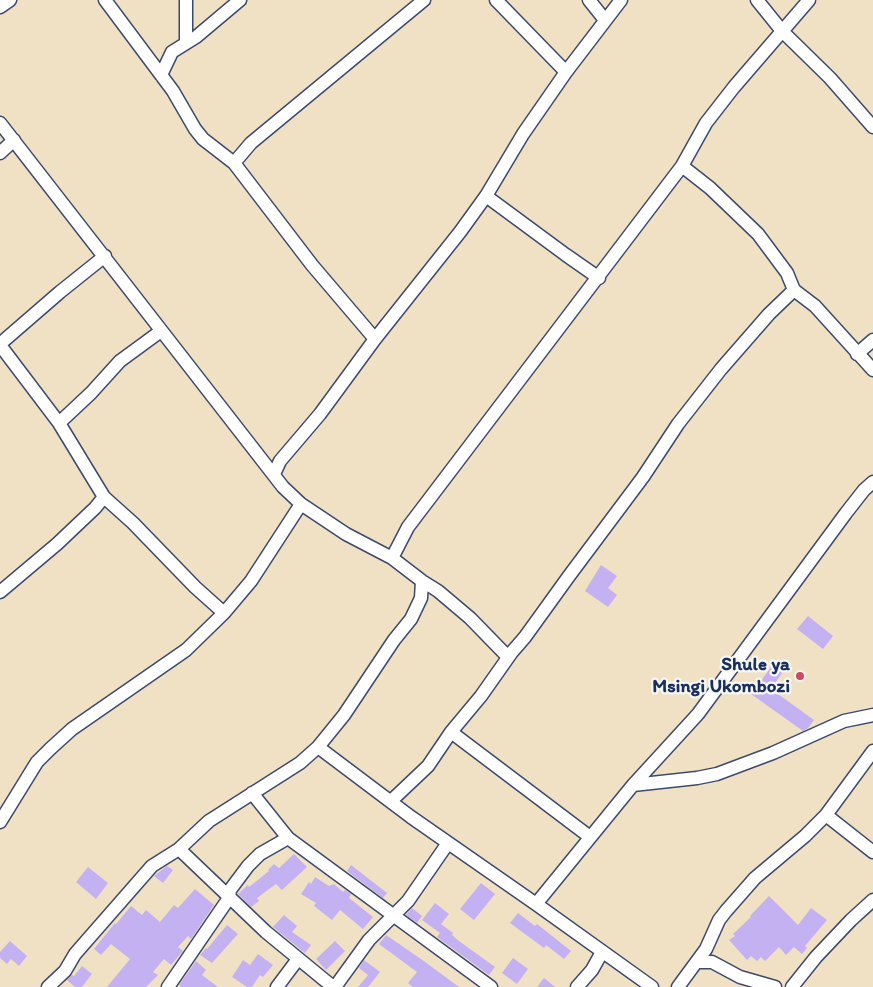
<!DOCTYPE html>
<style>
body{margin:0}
canvas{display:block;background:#f0e1c5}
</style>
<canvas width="873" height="987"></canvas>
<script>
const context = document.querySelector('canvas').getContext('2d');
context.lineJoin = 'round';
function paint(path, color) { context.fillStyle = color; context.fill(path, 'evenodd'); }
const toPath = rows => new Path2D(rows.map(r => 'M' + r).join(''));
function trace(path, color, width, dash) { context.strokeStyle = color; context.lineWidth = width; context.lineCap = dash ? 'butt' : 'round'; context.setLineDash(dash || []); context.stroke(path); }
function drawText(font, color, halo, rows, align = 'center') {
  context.font = font + ' Itim,sans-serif'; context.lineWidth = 4.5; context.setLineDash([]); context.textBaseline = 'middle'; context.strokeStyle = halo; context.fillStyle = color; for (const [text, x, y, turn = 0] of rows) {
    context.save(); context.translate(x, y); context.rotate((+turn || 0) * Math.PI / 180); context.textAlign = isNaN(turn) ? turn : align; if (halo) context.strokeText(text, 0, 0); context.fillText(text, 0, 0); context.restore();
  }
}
paint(toPath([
 [601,565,617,576,608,588,617,595,608,607,585,591],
 [808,616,833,636,823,649,797,629],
 [772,666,782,673,771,689,814,720,808,728,803,731,751,694],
 [294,854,307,867,282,890,276,884,257,898,259,901,251,907,238,894,248,885,249,887,269,871,268,870,274,864,279,868],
 [351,865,387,893,383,898,347,871],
 [167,866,173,870,163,883,154,876],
 [88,867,108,883,96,899,76,882],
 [315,877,329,886,334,884,343,892,345,890,351,894,349,898,373,917,363,929,340,910,332,920,314,906,316,903,301,894,309,882,311,884],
 [481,883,495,894,474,920,460,909],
 [195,889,214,905,191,939,188,936,178,947,183,951,171,965,164,959,153,972,158,975,146,987,107,987,130,959,111,944,101,955,94,949,115,923,116,924,131,906,142,915,146,910,160,922,174,905,178,908],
 [769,896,798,925,811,908,827,920,805,946,807,948,802,954,794,947,786,955,779,947,765,961,761,957,757,961,751,956,747,960,729,940,735,936,733,934,751,917,750,916],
 [435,903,449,914,441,924,453,933,452,935,459,941,495,967,489,975,437,937,440,933,422,920],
 [412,908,422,916,417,923,406,915],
 [518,913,535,926,537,924,571,951,564,959,546,945,544,948,510,923],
 [284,915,297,926,292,932,311,945,305,953,273,927],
 [227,925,238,934,212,963,200,955,206,948,207,949],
 [386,935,421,959,459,987,413,987,408,983,417,972,379,944],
 [10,941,27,956,19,966,11,959,7,964,0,958,0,952],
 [335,941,345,951,326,970,316,959],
 [258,954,273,965,263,977,260,975,252,987,247,987,232,977,243,960,250,965],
 [513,958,528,969,517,984,502,973],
 [364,960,380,972,368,987,358,987,368,975,359,968],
 [196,961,206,970,202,975,218,987,181,987,179,985],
 [82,966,92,974,82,987,75,987,67,980,72,975,74,976],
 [544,978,555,987,537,987]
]), '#c4b1f1');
const minor = toPath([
 [105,0,173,91,195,129,203,139,234,163,312,265,375,339],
 [496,0,566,72],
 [589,0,605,20],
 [757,0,782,31,830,78,873,127],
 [0,7,10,0],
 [186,43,186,0],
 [161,75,172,52,196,37,240,0],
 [0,123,283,487,301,504,346,534,392,558,422,581,438,591,470,618,508,657],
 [0,153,14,140],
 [234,163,251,143,424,0],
 [486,196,566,255,599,278],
 [794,290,815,306,873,370],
 [0,344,60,292,105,256],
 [0,345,59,423,104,497,133,523,195,587,224,613],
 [857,354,873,340],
 [59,423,91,393,120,361,161,331],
 [274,474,280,461,320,414,375,339,460,232,486,196,523,134,566,72,621,0],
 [392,558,408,527,682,166,706,123,734,87,809,0],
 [0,592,57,544,95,508,104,497],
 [451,732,590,837],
 [318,747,411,817,536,904,652,987],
 [633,785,697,778,717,774,773,753,844,721,873,715],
 [252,793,288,838,491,987],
 [391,801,428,766,451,732,481,696,512,652,525,637,569,576,643,477,678,424,721,369,769,314,794,290,787,273,758,234,710,188,682,166],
 [826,815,873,852],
 [0,822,37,762,50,749,72,729,186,650,224,613,251,581,301,504],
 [179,849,266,932,333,987],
 [536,904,633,785,698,714,846,513,864,490,873,482],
 [697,962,712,962,740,977,775,987],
 [48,987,65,971,75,954,152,866,179,849,209,821,300,763,318,747,344,715,394,640,411,619,421,598,422,581],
 [168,987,229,898,230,890,248,866,260,854,288,838],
 [277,987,298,959],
 [335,987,369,940,408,901,448,843],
 [577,987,592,970,602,952],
 [678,987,706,949,719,920,726,911,755,878,805,836,826,815,873,751],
 [792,987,816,957,851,920,873,900]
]);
trace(minor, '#3b4a6d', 15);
trace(minor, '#fff', 12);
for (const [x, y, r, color] of [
 [800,676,5,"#d1495b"]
]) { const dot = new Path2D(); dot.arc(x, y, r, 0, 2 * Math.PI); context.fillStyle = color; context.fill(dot); trace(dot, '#f6f6f2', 2); }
drawText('bold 19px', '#1b2f5e', '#f6f6f2', [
 ["Shule ya",790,665],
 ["Msingi Ukombozi",790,687]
], 'right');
</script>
